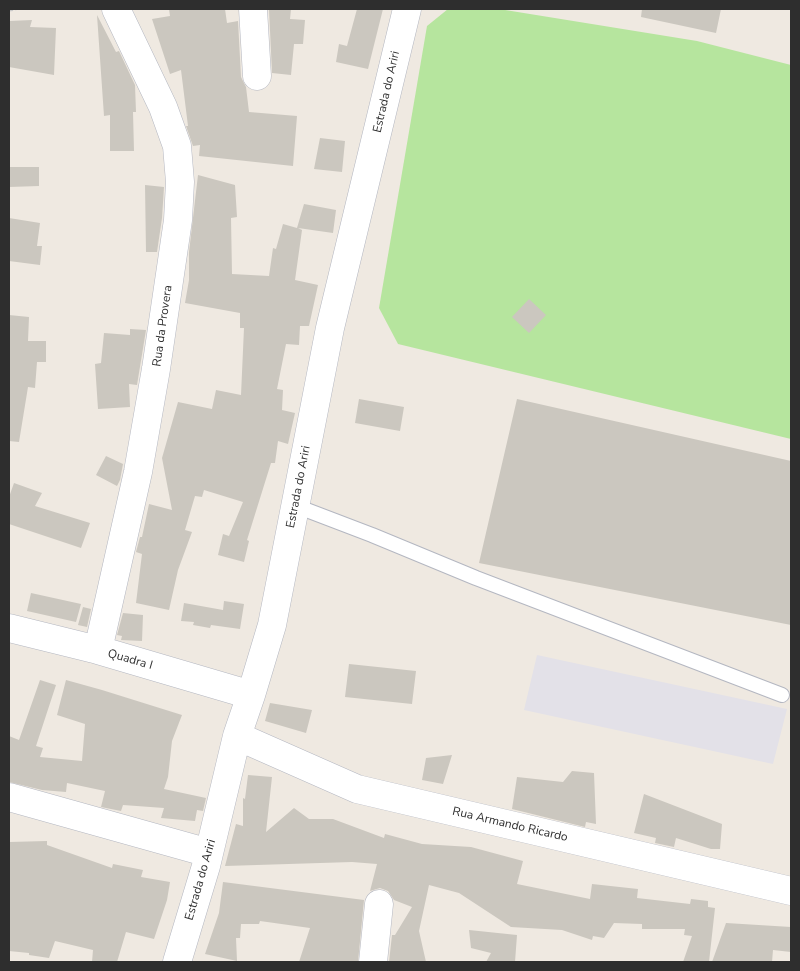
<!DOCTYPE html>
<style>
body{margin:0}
#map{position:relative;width:800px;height:971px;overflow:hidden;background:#efe9e1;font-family:"Nunito Sans",sans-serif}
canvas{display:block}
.frame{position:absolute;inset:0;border:10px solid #2e2e2e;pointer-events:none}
</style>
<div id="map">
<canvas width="800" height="971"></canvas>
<div class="frame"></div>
</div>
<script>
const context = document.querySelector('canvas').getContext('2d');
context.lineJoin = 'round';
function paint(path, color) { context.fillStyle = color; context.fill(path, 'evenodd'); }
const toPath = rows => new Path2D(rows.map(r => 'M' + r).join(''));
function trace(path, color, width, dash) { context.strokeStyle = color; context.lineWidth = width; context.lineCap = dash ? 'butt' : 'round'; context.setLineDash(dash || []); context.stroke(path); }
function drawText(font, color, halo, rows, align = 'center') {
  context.font = font + ' "Nunito Sans",sans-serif'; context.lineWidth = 4; context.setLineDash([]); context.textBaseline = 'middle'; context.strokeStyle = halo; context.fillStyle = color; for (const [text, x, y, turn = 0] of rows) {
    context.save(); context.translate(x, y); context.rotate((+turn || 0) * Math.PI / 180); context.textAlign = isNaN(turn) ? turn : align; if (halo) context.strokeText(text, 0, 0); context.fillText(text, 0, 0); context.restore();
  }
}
paint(toPath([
 [537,655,787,709,773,764,524,710]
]), '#e3e1e8');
paint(toPath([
 [448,9,499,9,697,41,791,65,791,439,398,344,379,308,427,26]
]), '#b6e59e');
paint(toPath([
 [169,9,225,9,227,23,238,21,241,77,246,87,249,112,297,116,293,166,199,156,200,145,193,146,186,126,188,126,181,70,170,74,152,19,170,16],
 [269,9,291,9,290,19,305,20,303,44,294,44,291,75,272,73],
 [357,9,383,9,368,69,336,62,339,44,347,46],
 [642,9,721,9,716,33,641,17],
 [97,15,116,52,119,51,135,85,136,112,133,112,134,151,110,151,110,115,104,116],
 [32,20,30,27,56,28,54,75,9,67,9,21],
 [320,138,345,141,342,172,314,169],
 [9,167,39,167,39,186,9,187],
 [198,175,235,185,237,217,231,218,232,274,269,276,273,248,276,249,283,224,297,228,304,204,336,210,333,233,298,228,302,230,295,280,318,285,309,326,300,326,299,345,286,344,277,389,283,390,282,410,295,413,288,444,278,441,275,463,271,463,247,540,249,541,244,562,218,555,223,534,229,536,243,502,204,490,202,497,195,496,185,530,192,532,178,570,169,610,136,603,142,554,136,552,140,537,142,537,149,504,172,510,162,458,178,402,212,409,216,390,241,395,244,328,240,328,240,313,185,303,189,280,189,252],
 [145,185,164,187,162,218,157,252,146,252],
 [9,218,40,223,37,246,42,246,40,265,9,261],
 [529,299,546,315,529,333,512,317],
 [9,315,29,317,28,341,46,341,46,362,37,362,35,388,28,387,19,442,9,441],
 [130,329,146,330,137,385,129,384,130,407,98,409,95,364,101,363,104,333,130,335],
 [359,399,404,407,400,431,355,423],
 [517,399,791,461,791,625,479,563],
 [106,456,123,464,120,480,117,486,96,475],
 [14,483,42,493,35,506,90,523,81,548,9,524,9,497],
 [31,593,81,604,76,622,27,611],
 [224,601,244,604,240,629,211,625,210,628,193,625,194,622,181,621,184,603,223,610],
 [83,607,91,609,87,627,78,625],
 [123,613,143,615,142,641,121,640,122,636,117,635],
 [349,664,416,671,412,704,345,697],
 [40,680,56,685,36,746,43,748,40,757,82,761,85,724,57,715,66,680,102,690,182,715,172,741,168,777,164,789,206,798,203,811,197,810,195,821,161,818,164,808,123,805,121,811,101,807,105,791,67,783,66,792,42,790,9,782,9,736,19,740],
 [270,703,312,710,306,733,265,721],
 [452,755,443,784,422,780,426,758],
 [572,771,594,773,596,824,586,822,585,827,512,809,517,777,563,782],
 [248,775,272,777,266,832,294,808,309,819,333,819,384,838,385,834,422,844,471,847,523,861,517,884,590,899,592,884,638,889,637,898,690,904,691,899,708,901,708,907,715,908,709,962,683,962,692,936,684,935,685,929,642,929,642,924,614,923,604,938,593,936,592,940,562,930,511,927,459,893,429,885,419,931,426,962,389,962,392,935,395,935,412,907,394,900,388,891,380,888,370,891,377,864,352,862,225,866,236,824,243,826,243,798,245,799],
 [644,794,722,824,720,849,711,849,676,838,674,847,655,843,656,838,634,833],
 [47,841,47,845,112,868,113,864,143,870,141,877,170,882,167,900,154,939,126,932,117,962,92,962,93,950,55,941,49,958,29,955,29,953,9,951,9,842],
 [223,882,364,900,358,962,299,962,310,928,260,921,259,924,241,924,240,938,236,938,237,961,205,954,219,913],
 [726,923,791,927,791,952,773,950,772,962,712,962],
 [469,930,517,935,515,962,486,962,491,953,471,948]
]), '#cbc7bf');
const lane = toPath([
 [296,506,372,535,476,578,782,695]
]);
const street = toPath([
 [253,9,257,76],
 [9,628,98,650,251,695],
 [98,650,138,472,156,369,178,220,180,182,177,146,163,107,116,9],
 [237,736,357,789,791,891],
 [9,797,209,853],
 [177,962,206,866,237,736,251,695,272,625,330,328,407,9],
 [373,962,379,904]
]);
trace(lane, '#b4b7c1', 16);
trace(street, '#b4b7c1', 29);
trace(toPath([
 [9,10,16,9]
]), '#c9c9c9', 3, [4, 2.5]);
trace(lane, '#fff', 14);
trace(street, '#fff', 28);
drawText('12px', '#2e2e2e', '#fff', [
 ["Estrada do Ariri",387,92,-77],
 ["Rua da Provera",163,326,-82],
 ["Estrada do Ariri",299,487,-79],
 ["Quadra I",130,660,16],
 ["Rua Armando Ricardo",510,825,13],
 ["Estrada do Ariri",201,880,-74]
]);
</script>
